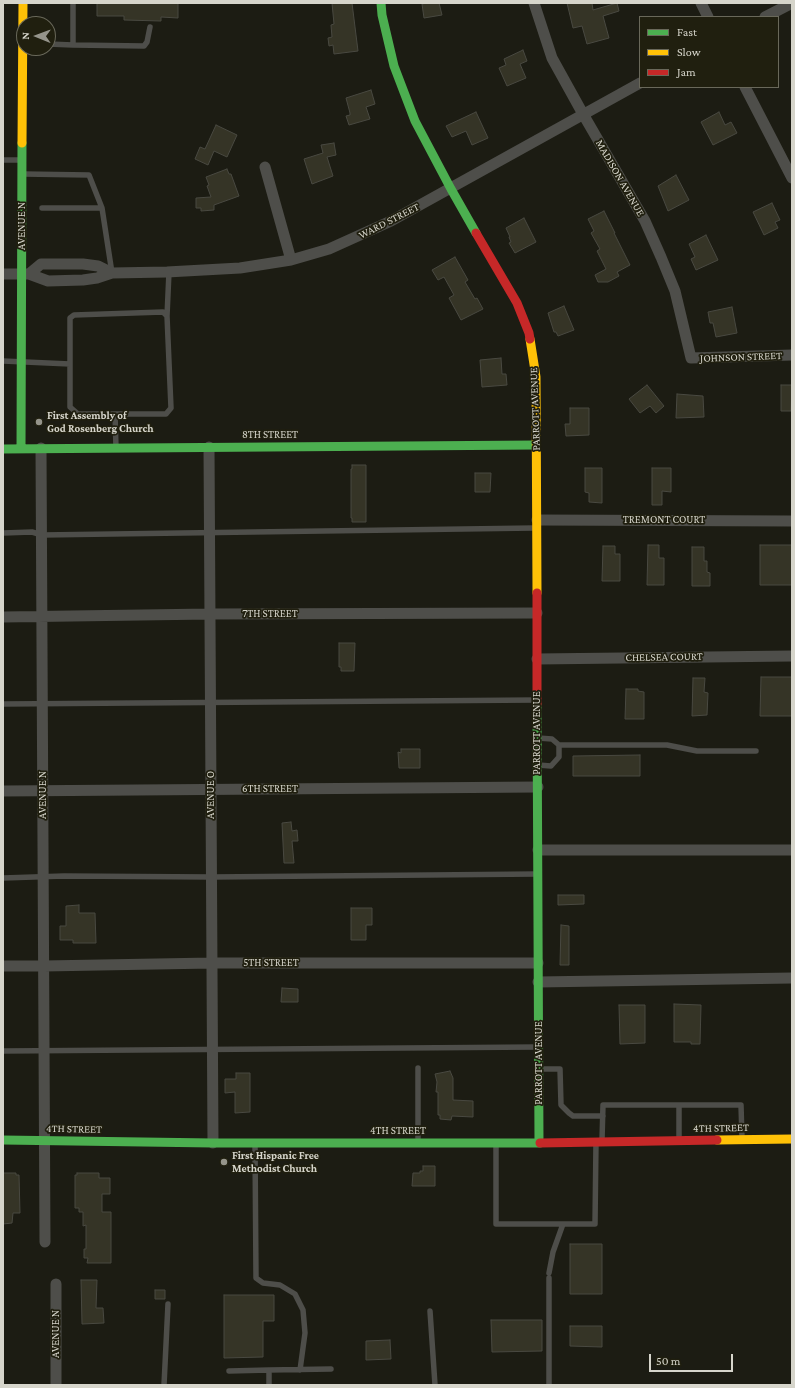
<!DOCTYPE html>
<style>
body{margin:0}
#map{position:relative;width:795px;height:1388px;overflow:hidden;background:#1c1c13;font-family:"Crimson Pro",serif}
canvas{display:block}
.frame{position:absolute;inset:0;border:4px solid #d6d5cb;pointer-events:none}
.legend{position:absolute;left:639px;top:16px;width:140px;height:72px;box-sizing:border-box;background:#201f0f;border:1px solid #69685a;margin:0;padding:5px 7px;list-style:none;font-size:12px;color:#d6d5cb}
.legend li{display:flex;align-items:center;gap:8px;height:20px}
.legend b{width:20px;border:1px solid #69685a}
.north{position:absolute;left:16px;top:16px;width:40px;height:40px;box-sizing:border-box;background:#201f0f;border:1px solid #69685a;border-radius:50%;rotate:271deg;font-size:11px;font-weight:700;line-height:16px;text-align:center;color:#d6d5cb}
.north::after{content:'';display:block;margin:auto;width:14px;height:18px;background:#95948b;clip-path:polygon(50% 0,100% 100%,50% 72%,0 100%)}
.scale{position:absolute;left:649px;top:1354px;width:84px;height:18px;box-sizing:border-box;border:2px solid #d6d5cb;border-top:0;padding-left:5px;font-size:12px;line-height:14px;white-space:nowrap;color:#d6d5cb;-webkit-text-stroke:3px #201f0f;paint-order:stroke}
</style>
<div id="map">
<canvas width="795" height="1388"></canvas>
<div class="frame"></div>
<ul class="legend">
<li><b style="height:5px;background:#4caf50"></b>Fast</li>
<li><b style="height:5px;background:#ffc107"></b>Slow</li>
<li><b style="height:5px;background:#c62828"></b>Jam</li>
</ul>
<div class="north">N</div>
<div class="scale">50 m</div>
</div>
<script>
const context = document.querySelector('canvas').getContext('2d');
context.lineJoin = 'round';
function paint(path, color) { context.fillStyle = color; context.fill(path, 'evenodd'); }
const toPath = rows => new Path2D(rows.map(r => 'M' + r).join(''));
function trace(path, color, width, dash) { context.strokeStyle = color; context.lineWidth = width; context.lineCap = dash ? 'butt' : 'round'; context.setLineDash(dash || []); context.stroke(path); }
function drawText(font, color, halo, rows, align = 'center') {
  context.font = font + ' "Crimson Pro",serif'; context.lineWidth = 3.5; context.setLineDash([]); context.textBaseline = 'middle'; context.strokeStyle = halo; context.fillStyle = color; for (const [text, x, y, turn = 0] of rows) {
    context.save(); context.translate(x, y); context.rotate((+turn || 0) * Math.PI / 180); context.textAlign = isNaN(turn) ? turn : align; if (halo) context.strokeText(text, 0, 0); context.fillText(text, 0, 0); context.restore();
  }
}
const building = toPath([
 [97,3,178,3,178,18,161,17,161,21,124,20,124,16,97,16,97,3],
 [332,3,352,3,358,51,334,54,333,45,329,46,328,38,332,37,331,25,334,24,332,3],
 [427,3,439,3,442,15,424,18,422,4,427,3],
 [567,3,592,3,593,10,617,3,619,11,603,16,609,38,587,44,582,26,573,28,567,3],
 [523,50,527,61,520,64,526,78,507,86,499,68,506,65,504,59,523,50],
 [371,90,375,104,366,107,370,119,349,125,346,116,350,115,350,113,346,98,371,90],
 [476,112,488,138,472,145,466,131,452,137,446,126,476,112],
 [719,112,725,125,731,122,737,133,713,145,701,122,719,112],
 [216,125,237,135,227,157,214,151,208,165,195,159,200,147,205,149,216,125],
 [334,143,336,155,327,157,333,176,312,184,304,159,323,153,321,145,334,143],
 [227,169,229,174,231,174,239,196,214,205,214,210,201,211,201,208,196,208,196,198,211,197,207,186,209,185,206,177,227,169],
 [676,175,689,200,668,211,658,186,676,175],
 [772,203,780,220,775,222,778,228,764,235,753,212,772,203],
 [604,211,615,233,614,233,630,265,617,272,619,276,608,282,598,282,595,275,606,269,597,251,600,249,591,233,594,231,588,219,604,211],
 [524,218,536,242,515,253,509,243,511,242,509,237,510,237,506,228,524,218],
 [706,235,718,260,696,270,691,259,695,257,689,244,706,235],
 [455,257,468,280,465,282,475,299,477,298,483,309,461,320,449,298,454,295,444,277,438,280,432,270,455,257],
 [564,306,574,330,558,336,556,332,554,332,548,313,564,306],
 [732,307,737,333,716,337,713,323,710,323,708,312,732,307],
 [501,358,502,374,506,374,507,385,482,387,480,360,501,358],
 [647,385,664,406,656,413,650,406,640,413,629,399,647,385],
 [781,385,792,385,791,411,781,411,781,385],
 [677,394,703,396,704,417,676,418,677,394],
 [570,408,589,408,589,435,566,436,565,424,570,424,570,408],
 [352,465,366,465,366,522,352,522,352,518,351,518,351,469,352,469,352,465],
 [585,468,602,468,602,503,589,502,589,493,585,492,585,468],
 [652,468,671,468,671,492,662,491,662,505,652,505,652,468],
 [475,473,491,473,490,492,475,492,475,473],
 [648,545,659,545,659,558,664,558,664,585,647,585,648,545],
 [760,545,792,545,792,585,760,585,760,545],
 [603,546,615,546,615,554,620,554,620,581,602,581,603,546],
 [692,547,704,547,704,561,707,561,707,572,710,573,710,586,692,586,692,547],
 [339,643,355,643,354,671,341,671,341,667,339,667,339,643],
 [761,677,792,677,792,716,760,716,761,677],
 [693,678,705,678,704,692,708,693,707,715,692,716,693,678],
 [626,689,638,689,638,691,644,692,644,719,625,719,626,689],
 [401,749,420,749,420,768,399,768,398,752,401,753,401,749],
 [640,755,640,776,573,776,573,756,640,755],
 [291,822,292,831,297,830,298,841,292,841,294,863,284,863,282,823,291,822],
 [558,895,584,895,584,904,558,905,558,895],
 [79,905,79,913,95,913,96,943,73,943,73,940,60,940,60,926,66,926,66,906,79,905],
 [351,908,372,908,372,925,366,925,366,940,351,940,351,908],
 [561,925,569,926,569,965,560,965,561,925],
 [282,988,298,989,298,1002,281,1002,282,988],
 [674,1004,701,1005,700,1044,691,1044,691,1042,674,1042,674,1004],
 [619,1005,645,1005,645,1043,620,1044,619,1005],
 [450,1071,453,1078,453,1100,473,1101,473,1117,452,1116,451,1120,440,1119,440,1115,438,1115,438,1092,436,1092,437,1082,435,1074,450,1071],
 [236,1073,250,1073,250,1112,235,1113,235,1092,225,1093,225,1079,236,1079,236,1073],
 [423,1166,435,1166,435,1186,412,1186,413,1173,420,1173,420,1171,423,1171,423,1166],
 [3,1173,16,1173,16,1175,19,1175,20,1213,13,1213,12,1223,3,1224,3,1173],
 [77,1173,99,1173,99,1178,110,1178,110,1194,102,1194,102,1212,111,1212,111,1263,87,1263,88,1258,84,1258,84,1249,86,1249,86,1225,83,1226,83,1212,79,1212,79,1208,75,1208,75,1175,77,1175,77,1173],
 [570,1244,602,1244,602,1294,570,1294,570,1244],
 [81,1280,97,1280,96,1308,103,1308,104,1323,82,1324,81,1280],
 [155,1290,165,1290,165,1299,155,1299,155,1290],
 [224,1295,274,1295,274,1321,263,1321,263,1357,224,1358,224,1295],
 [491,1320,542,1320,542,1351,492,1352,491,1320],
 [570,1326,602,1326,602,1347,570,1346,570,1326],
 [390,1340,391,1359,366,1360,366,1341,390,1340]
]);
paint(building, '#353426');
trace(building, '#494941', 1);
trace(toPath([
 [48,44,73,45,73,3],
 [73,45,144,46,147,42,150,27],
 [3,160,21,160],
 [23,174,89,175,102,208],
 [42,208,102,208,112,273],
 [167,316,169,272],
 [3,361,70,364,70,407,78,414,166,414,171,408,167,316,163,312,74,315,70,318,70,364],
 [115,414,116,448],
 [3,533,32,532,42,535,534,528],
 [3,704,537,700],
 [559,745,667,745,697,751,756,751],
 [538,765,551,766,559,757,559,745,552,739,538,738],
 [3,878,64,876,212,877,537,874],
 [3,1051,537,1047],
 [418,1068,418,1141],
 [539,1069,560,1069,561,1105,569,1113,573,1116,603,1116],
 [602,1140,603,1105,741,1105,742,1138],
 [679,1140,679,1105],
 [255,1144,256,1278,263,1283,280,1285,295,1294,303,1310,305,1333,300,1370],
 [496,1144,496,1224,595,1224,596,1142],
 [549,1273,553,1252,563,1224],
 [549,1278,549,1385],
 [430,1311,435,1385],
 [229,1371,269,1370],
 [164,1385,168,1304],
 [269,1385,269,1370,331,1369]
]), '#4e4e4a', 5.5);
trace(toPath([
 [534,3,552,58,583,114,645,221,661,257,675,291,691,358,792,355],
 [701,3,708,17],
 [765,17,792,3],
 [745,87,792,178],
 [265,167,291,260],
 [3,274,29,274,48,281,83,280,97,278,112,273,167,272,240,268,291,260,329,249,391,221,640,83],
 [29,274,41,264,83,264,98,266,112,273],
 [209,447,213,1143],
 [41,448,45,1242],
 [537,520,792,521],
 [3,617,210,614,537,613],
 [537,659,792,656],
 [3,791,538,787],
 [538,850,792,850],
 [3,966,44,966,212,963,538,963],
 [538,982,792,978],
 [56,1284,56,1385]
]), '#4e4e4a', 11);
trace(toPath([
 [381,3,382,15,394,66,415,121,451,189,476,233],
 [3,449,536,445],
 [21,449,22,143],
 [537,705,539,1143],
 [3,1140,213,1143,540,1143]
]), '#4caf50', 9);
trace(toPath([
 [22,143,23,3],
 [530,339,536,377,537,593],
 [717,1140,792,1139]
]), '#ffc107', 9);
trace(toPath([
 [476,233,517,303,529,333,530,339],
 [537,593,537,705],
 [540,1143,717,1140]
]), '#c62828', 9);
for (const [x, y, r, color] of [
 [39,422,4,"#95948b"],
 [224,1162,4,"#95948b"]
]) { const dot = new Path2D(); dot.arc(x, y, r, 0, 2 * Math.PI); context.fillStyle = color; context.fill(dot); trace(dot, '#201f0f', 1.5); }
drawText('11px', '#d6d5cb', '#201f0f', [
 ["MADISON AVENUE",620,178,60],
 ["WARD STREET",389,221,-27],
 ["AVENUE N",22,226,-90],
 ["JOHNSON STREET",741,357,-2],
 ["PARROTT AVENUE",535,409,-92],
 ["8TH STREET",270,435],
 ["TREMONT COURT",664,520],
 ["7TH STREET",270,614],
 ["CHELSEA COURT",664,657,-1],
 ["PARROTT AVENUE",537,733,-90],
 ["6TH STREET",270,789],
 ["AVENUE N",43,795,-90],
 ["AVENUE O",211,795,-90],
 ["5TH STREET",271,963],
 ["PARROTT AVENUE",539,1063,-90],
 ["4TH STREET",721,1128,-1],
 ["4TH STREET",74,1129,1],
 ["4TH STREET",398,1131],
 ["AVENUE N",56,1334,-90]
]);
drawText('bold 11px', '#d6d5cb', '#201f0f', [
 ["First Assembly of",47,416],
 ["God Rosenberg Church",47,429],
 ["First Hispanic Free",232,1156],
 ["Methodist Church",232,1169]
], 'left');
</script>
